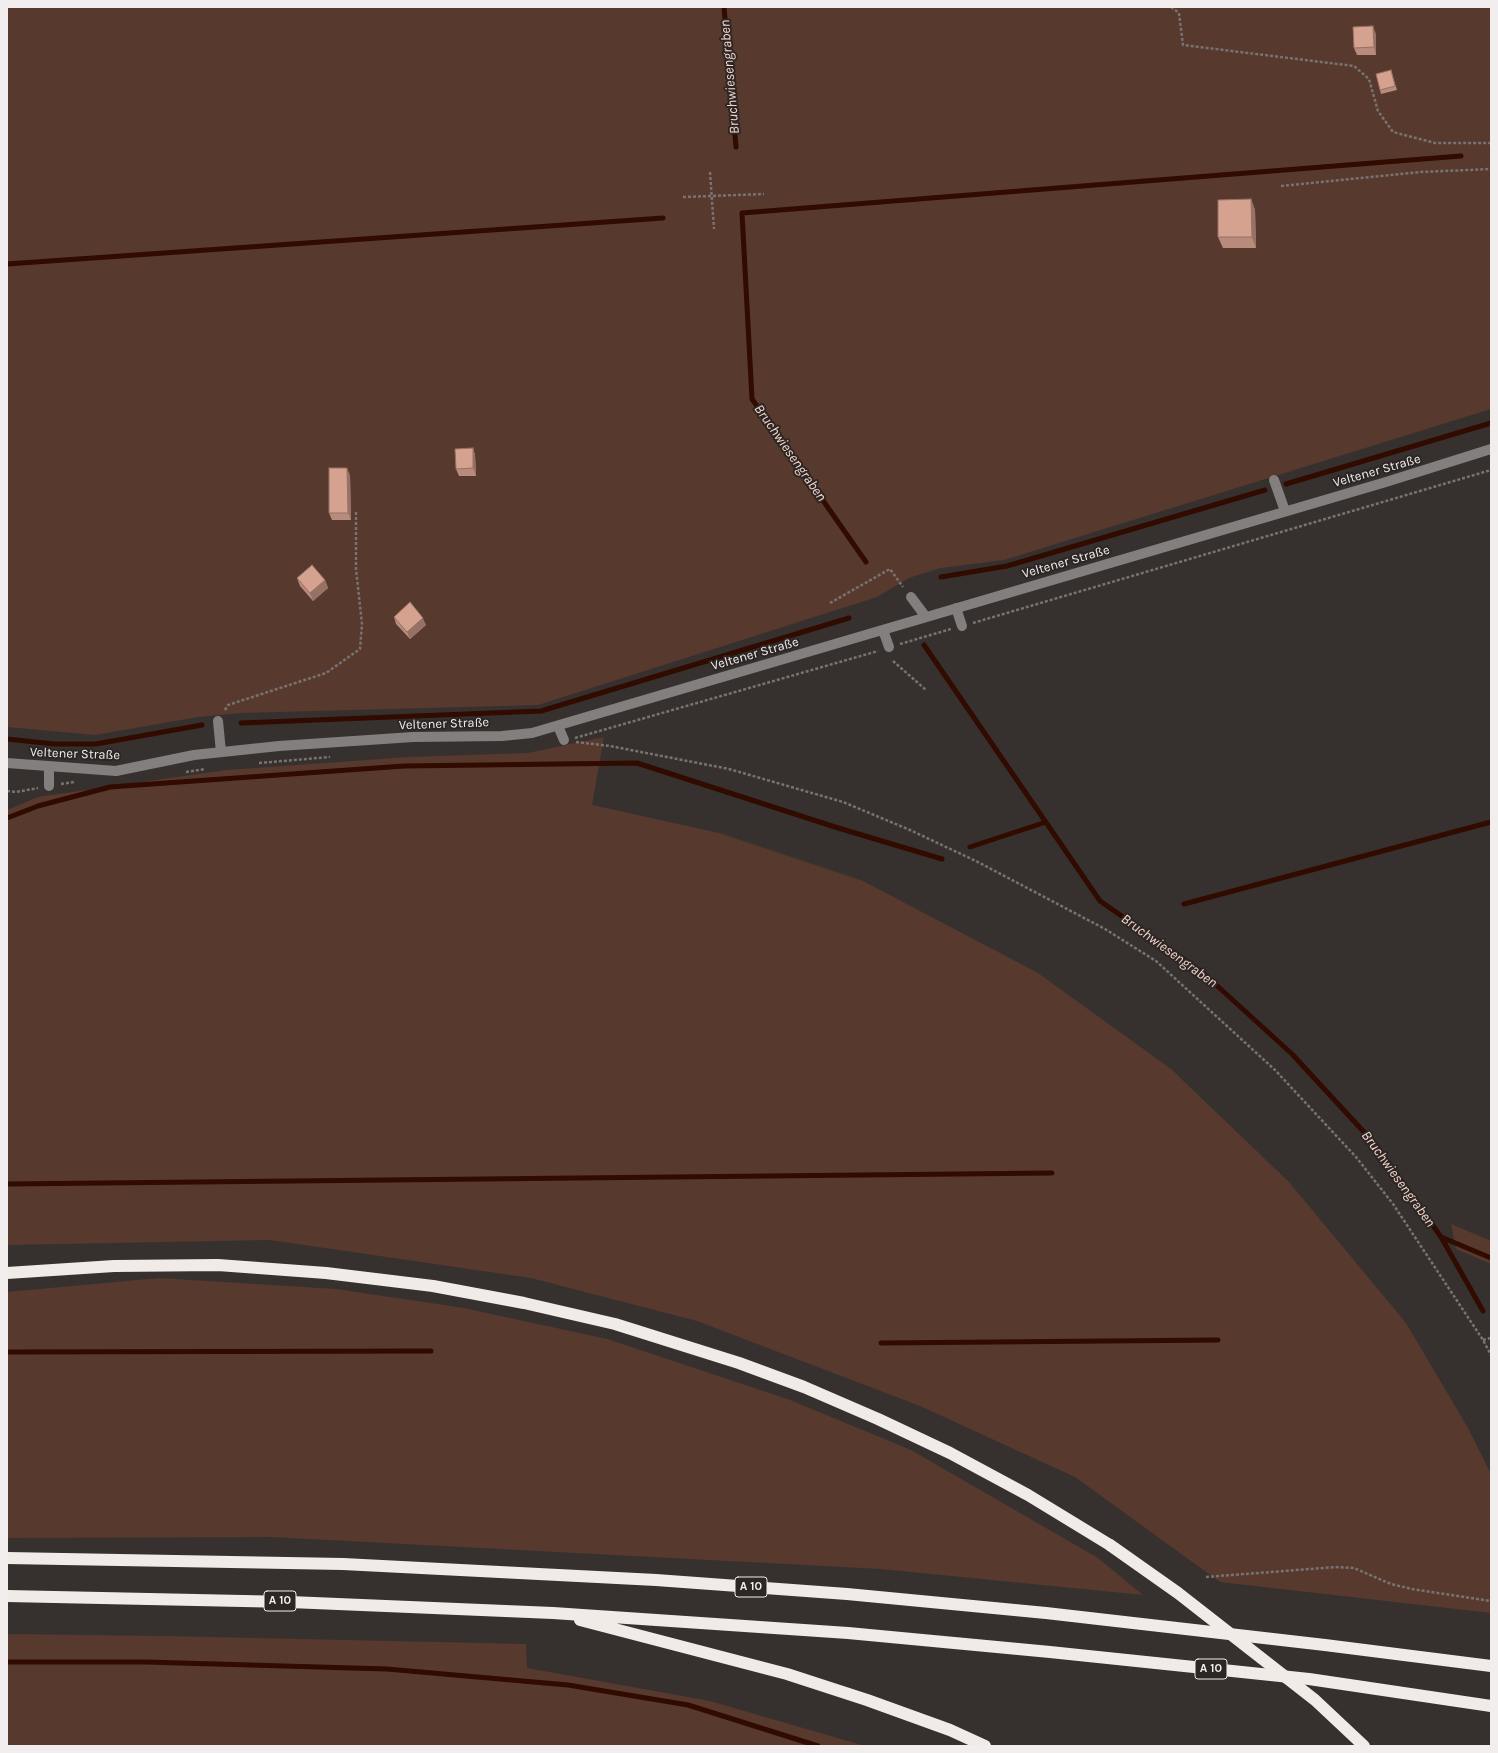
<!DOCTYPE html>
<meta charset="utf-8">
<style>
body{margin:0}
#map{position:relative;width:1498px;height:1753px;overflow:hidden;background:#36312f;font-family:Karla,sans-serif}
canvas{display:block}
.frame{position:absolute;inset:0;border:8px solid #f1eeed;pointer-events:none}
</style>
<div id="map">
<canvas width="1498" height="1753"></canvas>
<div class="frame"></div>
</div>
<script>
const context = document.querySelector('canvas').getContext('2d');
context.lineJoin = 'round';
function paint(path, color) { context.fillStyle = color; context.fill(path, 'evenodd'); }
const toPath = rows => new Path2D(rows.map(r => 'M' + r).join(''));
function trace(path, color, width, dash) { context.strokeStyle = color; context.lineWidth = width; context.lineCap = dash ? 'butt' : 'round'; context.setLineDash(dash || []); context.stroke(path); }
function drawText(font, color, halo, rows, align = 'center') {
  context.font = font + ' Karla,sans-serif'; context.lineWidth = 4; context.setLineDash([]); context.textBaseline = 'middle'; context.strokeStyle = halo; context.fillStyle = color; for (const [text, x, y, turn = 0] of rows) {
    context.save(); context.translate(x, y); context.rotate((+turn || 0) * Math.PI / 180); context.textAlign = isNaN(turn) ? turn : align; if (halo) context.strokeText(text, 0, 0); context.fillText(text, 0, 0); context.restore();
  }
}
paint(toPath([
 [7,7,1491,7,1491,409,1004,560,940,568,909,578,877,597,538,705,241,713,198,717,95,735,7,727],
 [604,737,592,805,719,833,863,881,1038,973,1171,1069,1289,1182,1406,1323,1468,1428,1491,1474,1491,1613,1220,1582,1075,1477,920,1406,697,1321,531,1278,270,1240,7,1245,7,810,38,797,226,770,408,757,528,753],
 [1451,1224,1491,1241,1491,1264,1456,1249],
 [159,1278,336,1289,464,1308,607,1339,790,1400,911,1450,1098,1558,1143,1595,881,1569,271,1537,7,1538,7,1292],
 [7,1634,166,1636,526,1644,527,1668,710,1701,865,1746,7,1746]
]), '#58392e');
trace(toPath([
 [724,7,736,147],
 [7,264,663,218],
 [1286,484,1491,423],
 [866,562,752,399,742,213,1461,156],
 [941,577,1007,566,1265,490],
 [924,645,1100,901,1202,972,1292,1054,1375,1144,1441,1237,1483,1311],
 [241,723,541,711,849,618],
 [7,739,54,744,96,744,202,725],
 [7,818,38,806,110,787,404,766,637,763,835,827,942,859],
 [970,847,1046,822],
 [1184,904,1491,822],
 [7,1184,1052,1173],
 [1441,1237,1491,1258],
 [881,1343,1218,1340],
 [7,1352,431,1351],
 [7,1662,146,1662,387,1669,568,1685,688,1705,818,1746]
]), '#310a00', 5);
trace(toPath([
 [1171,7,1179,13,1183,45,1354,66,1369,79,1378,111,1393,132,1435,143,1491,143],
 [710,172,714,229],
 [1281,186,1420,172,1491,169],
 [683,197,764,194],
 [830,603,890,569,903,587],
 [973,623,1491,470],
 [900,644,951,629],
 [893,661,926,690],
 [225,710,228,705,326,673,360,649,362,624,356,569,356,510],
 [575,738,878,651],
 [576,742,610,746,729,769,843,802,910,830,976,861,1105,929,1156,961,1275,1070,1356,1157,1393,1204,1483,1340,1491,1355],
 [259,763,330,757],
 [186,772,205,769],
 [61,784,74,782],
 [7,791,16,792,38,788],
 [1483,1340,1491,1338],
 [1206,1577,1336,1567,1354,1568,1391,1584,1412,1589,1491,1601]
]), '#777371', 2.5, [3, 2]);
trace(toPath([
 [1274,480,1285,511],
 [911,597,926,617],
 [956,608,962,626],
 [883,630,889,647],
 [218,721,221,752],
 [558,726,564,740],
 [7,763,116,771,194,755,279,746,413,737,502,736,532,733,1386,482,1491,449],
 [49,786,49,767]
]), '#827f7e', 10);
trace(toPath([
 [7,1273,114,1266,218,1265,326,1273,433,1286,524,1303,615,1324,739,1363,804,1387,878,1419,950,1453,1028,1495,1110,1545],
 [7,1558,343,1564,656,1580,847,1594,1046,1613,1325,1645,1491,1666],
 [7,1596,290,1602,553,1613,848,1633,1050,1652,1309,1679,1491,1706],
 [580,1620,787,1674,867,1700,950,1730,985,1746]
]), '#f1ebe8', 12);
trace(toPath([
 [1110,1545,1178,1593,1315,1700,1364,1746]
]), '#f1ebe8', 12);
paint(toPath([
 [1376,34,1376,55,1357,55,1354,48],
 [1391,70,1397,90,1381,94,1380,90],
 [1251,199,1255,210,1256,248,1223,248,1218,237],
 [473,448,475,455,476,476,459,476,456,469],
 [350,475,351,520,332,520,329,513],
 [297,578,325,580,328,588,313,601,300,586],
 [394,617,426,625,410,639,396,624]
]), '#b88b7c');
paint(toPath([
 [1373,26,1376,34,1376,55,1374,47],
 [1251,199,1255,210,1256,248,1252,237],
 [473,448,475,455,476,476,473,468],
 [347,468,350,475,351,520,348,513],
 [325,580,328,588,313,601,310,593],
 [423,618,426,625,410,639,407,632]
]), '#967165');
const building = toPath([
 [1373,26,1374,47,1354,48,1353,27,1373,26],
 [1391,70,1395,86,1380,90,1376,74,1391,70],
 [1251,199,1252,237,1218,237,1218,200,1251,199],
 [473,448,473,468,456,469,455,449,473,448],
 [329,468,347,468,348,513,329,513,329,468],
 [312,565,325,580,310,593,297,578,312,565],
 [410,602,423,618,407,632,394,617,410,602]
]);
paint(building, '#d6a290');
trace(building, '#967165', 1);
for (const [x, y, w] of [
 [751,1587,32],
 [280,1601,32],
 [1211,1669,32]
]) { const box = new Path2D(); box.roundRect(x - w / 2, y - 10, w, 20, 3); context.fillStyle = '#2c2725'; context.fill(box); trace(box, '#f1eeed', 1); }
drawText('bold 12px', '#f1eeed', null, [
 ["A 10",751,1587],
 ["A 10",280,1601],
 ["A 10",1211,1669]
]);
drawText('13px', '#f1eeed', '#2c2725', [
 ["Veltener Straße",1377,471,-16],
 ["Veltener Straße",1066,562,-16],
 ["Veltener Straße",755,654,-16],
 ["Veltener Straße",444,724,-2],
 ["Veltener Straße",75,754,2]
]);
drawText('italic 14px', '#f5d5ca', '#2c2725', [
 ["Bruchwiesengraben",730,77,-95],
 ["Bruchwiesengraben",790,453,55],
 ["Bruchwiesengraben",1169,951,36],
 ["Bruchwiesengraben",1398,1179,54]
]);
</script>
